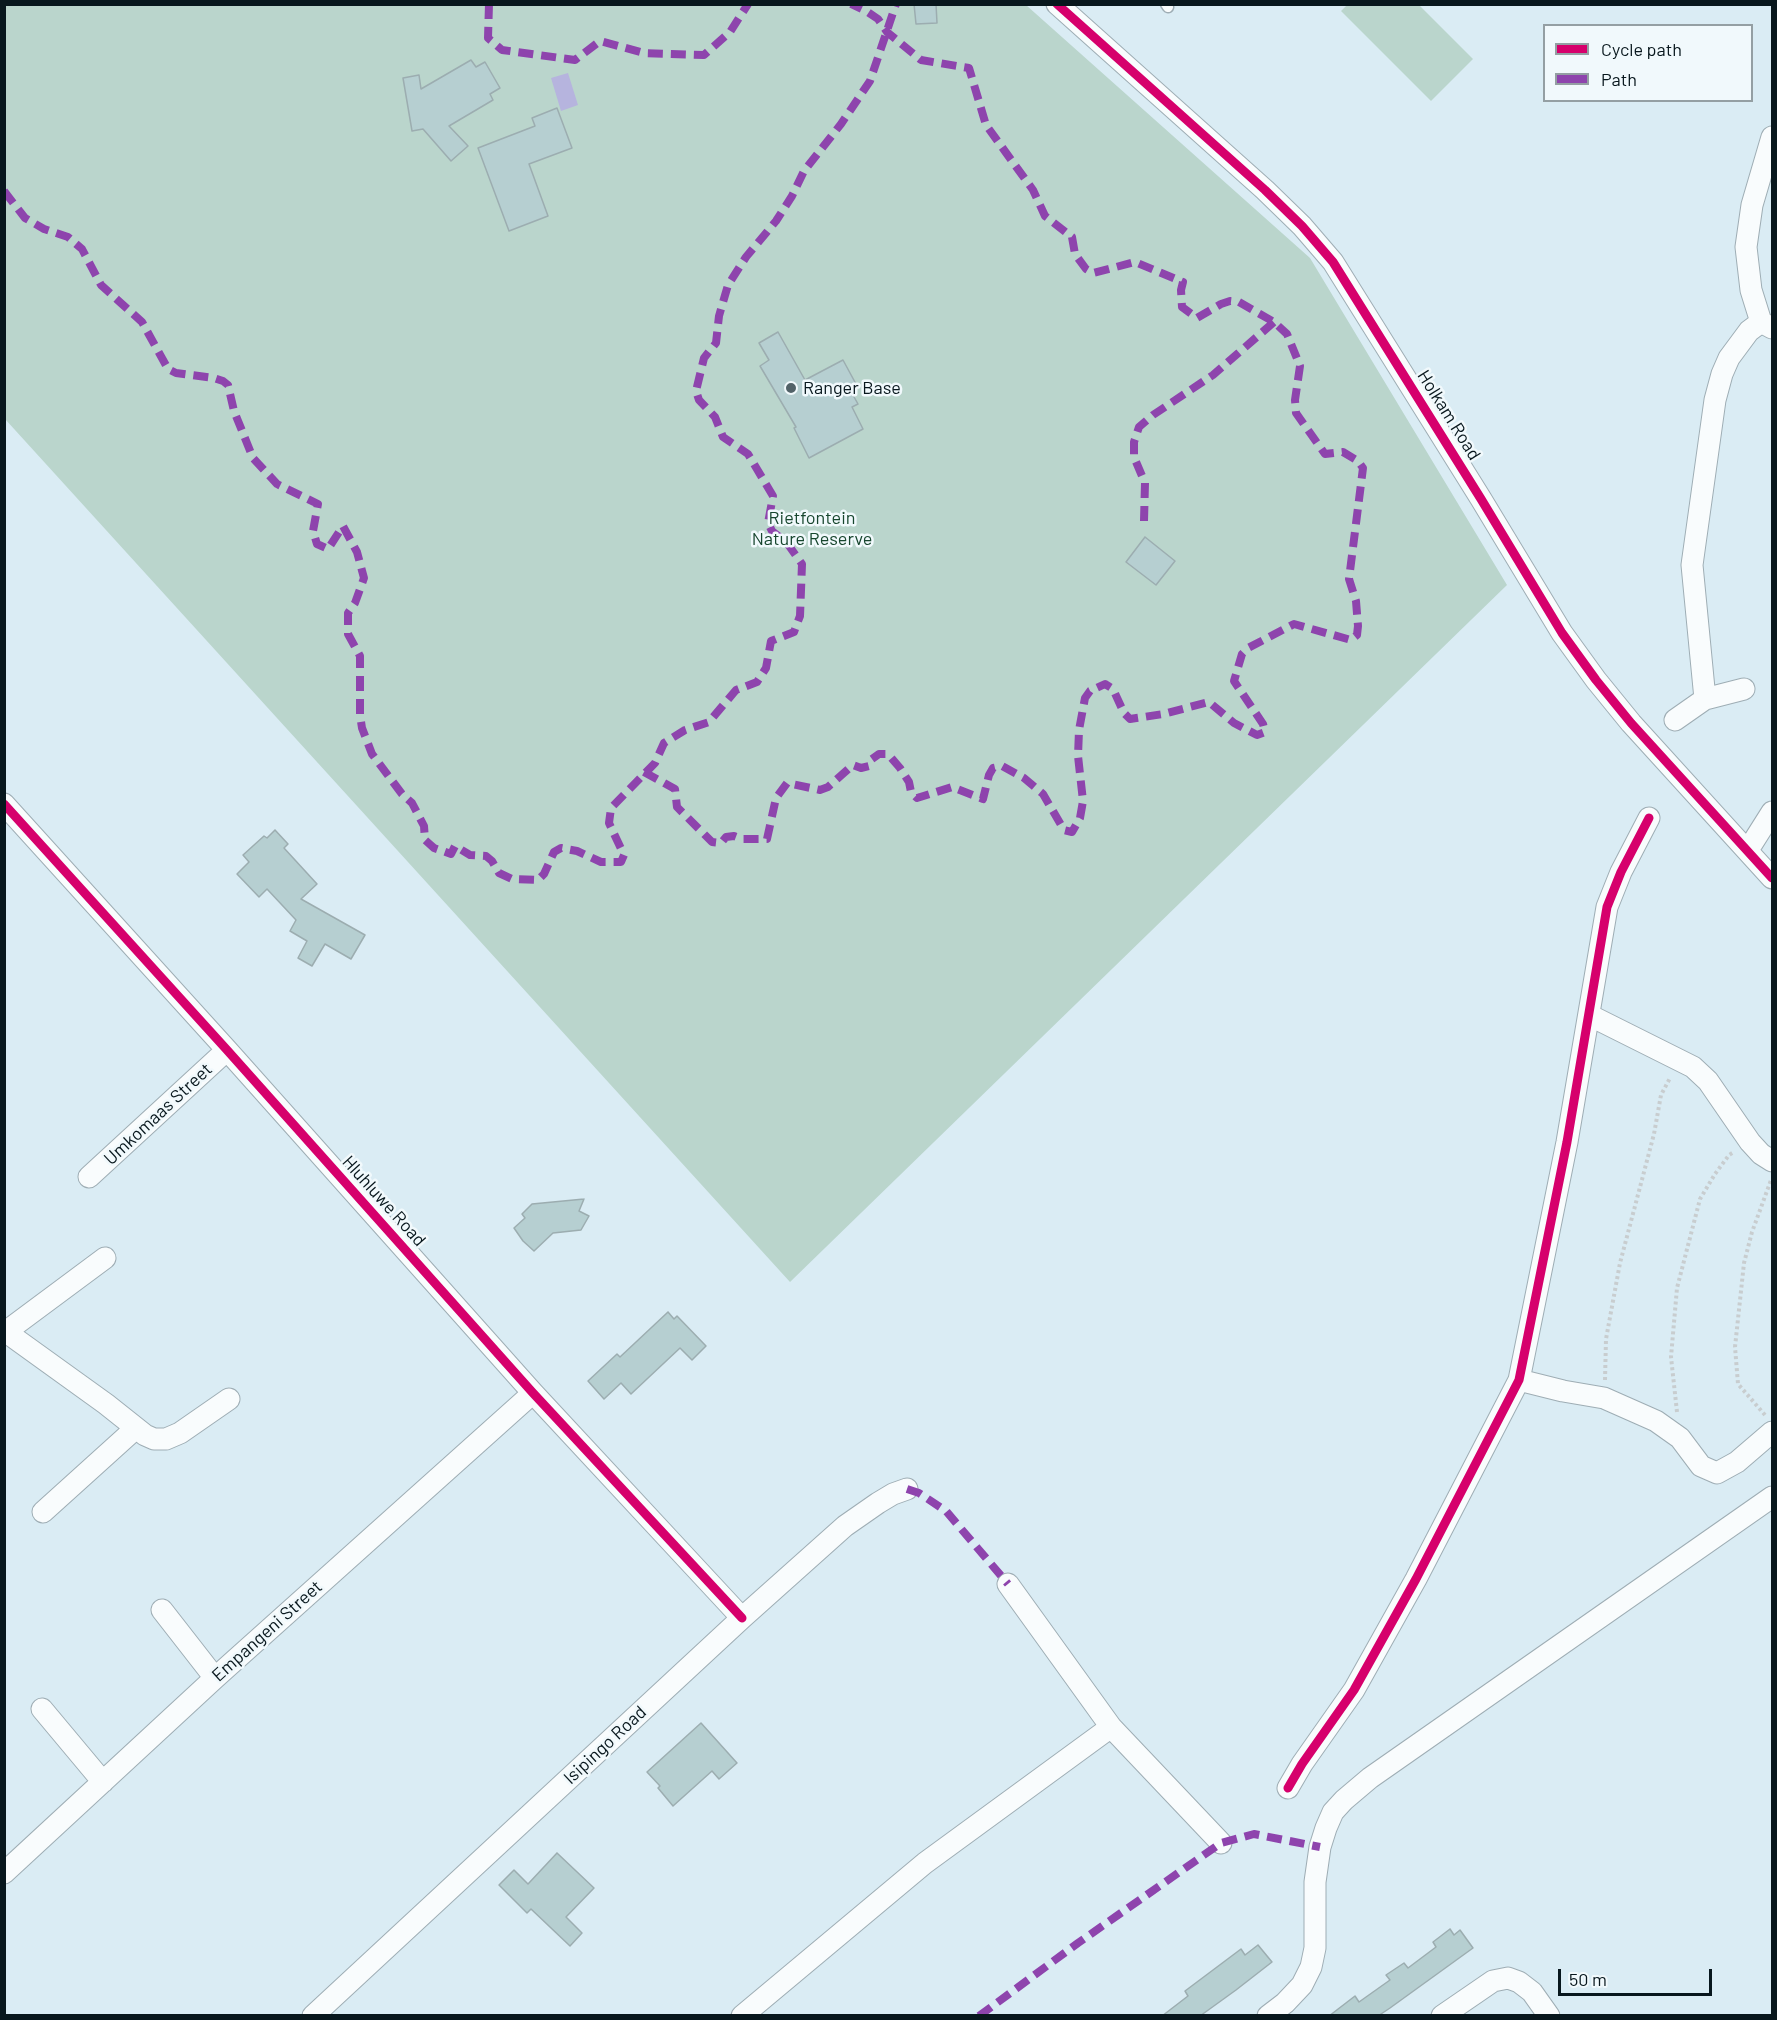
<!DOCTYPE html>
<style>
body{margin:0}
#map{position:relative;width:1777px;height:2020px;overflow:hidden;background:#daecf4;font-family:Barlow,sans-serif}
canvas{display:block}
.frame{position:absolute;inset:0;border:6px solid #08171d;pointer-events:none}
.legend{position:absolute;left:1543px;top:24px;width:210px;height:78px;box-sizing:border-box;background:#f1f9fc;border:2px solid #949fa3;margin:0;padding:8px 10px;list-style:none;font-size:18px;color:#08171d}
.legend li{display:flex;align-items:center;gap:12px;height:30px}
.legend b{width:30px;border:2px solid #949fa3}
.scale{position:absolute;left:1558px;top:1969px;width:154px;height:27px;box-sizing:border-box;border:3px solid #08171d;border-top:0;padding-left:8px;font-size:18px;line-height:21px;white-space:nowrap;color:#08171d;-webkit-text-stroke:4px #f1f9fc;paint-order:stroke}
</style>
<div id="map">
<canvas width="1777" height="2020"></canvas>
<div class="frame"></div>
<ul class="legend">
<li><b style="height:8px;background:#d6006c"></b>Cycle path</li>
<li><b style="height:8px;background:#8e44ad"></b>Path</li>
</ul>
<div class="scale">50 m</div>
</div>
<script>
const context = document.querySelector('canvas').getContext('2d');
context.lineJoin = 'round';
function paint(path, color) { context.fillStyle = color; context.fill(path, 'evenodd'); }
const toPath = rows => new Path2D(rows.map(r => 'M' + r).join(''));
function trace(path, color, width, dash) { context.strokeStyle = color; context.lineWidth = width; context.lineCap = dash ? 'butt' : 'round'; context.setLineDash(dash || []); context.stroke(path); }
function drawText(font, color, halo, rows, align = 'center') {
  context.font = font + ' Barlow,sans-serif'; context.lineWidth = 5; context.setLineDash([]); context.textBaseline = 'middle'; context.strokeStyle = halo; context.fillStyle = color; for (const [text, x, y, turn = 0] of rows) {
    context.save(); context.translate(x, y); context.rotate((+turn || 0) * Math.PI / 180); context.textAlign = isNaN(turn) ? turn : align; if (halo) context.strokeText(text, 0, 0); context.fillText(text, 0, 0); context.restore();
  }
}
paint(toPath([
 [5,5,1026,5,1310,258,1507,585,790,1282,5,419],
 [1347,5,1419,5,1473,59,1431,101,1341,11]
]), '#bad5cc');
paint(toPath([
 [568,73,578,105,561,111,551,78]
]), '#b6b4de');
const building = toPath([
 [914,4,936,4,937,23,916,24,914,4],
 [471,60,476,67,485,62,500,88,490,94,493,100,449,126,468,146,451,161,423,129,412,131,403,78,419,75,421,89,471,60],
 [557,108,572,148,529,164,548,216,509,231,478,148,535,126,532,118,557,108],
 [778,332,805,380,843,360,856,384,849,388,858,404,852,407,863,429,809,458,794,428,796,427,760,366,769,360,759,343,778,332],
 [1145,537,1175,561,1156,585,1126,562,1145,537],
 [275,830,288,844,284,848,317,884,301,899,365,935,351,959,325,944,312,966,298,958,307,941,290,931,296,920,267,889,259,897,237,874,249,862,243,855,264,836,267,838,275,830],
 [584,1199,579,1211,589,1216,581,1230,553,1233,534,1251,523,1241,514,1228,525,1218,522,1214,532,1204,584,1199],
 [668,1312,674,1319,677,1316,706,1346,692,1360,680,1348,631,1394,621,1383,604,1399,588,1381,617,1354,620,1357,668,1312],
 [701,1723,737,1763,719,1779,712,1771,673,1806,658,1788,660,1786,647,1772,701,1723],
 [557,1853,594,1888,566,1917,582,1933,570,1946,531,1909,527,1913,499,1885,514,1870,528,1884,557,1853],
 [1450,1929,1454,1935,1460,1930,1473,1948,1390,2008,1378,2016,1329,2016,1355,1996,1359,2002,1390,1980,1386,1975,1404,1963,1408,1968,1436,1947,1433,1942,1450,1929],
 [1258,1945,1272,1962,1236,1990,1200,2016,1162,2016,1188,1996,1185,1991,1241,1949,1245,1955,1258,1945]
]);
paint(building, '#b6cfd1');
trace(building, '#9cadb0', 1.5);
const service = toPath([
 [1166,4,1168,7]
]);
const minor = toPath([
 [1057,4,1265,190,1302,226,1333,262,1481,499,1562,633,1596,680,1631,723,1772,878],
 [1772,137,1752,205,1746,247,1751,290,1761,322,1772,328],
 [1705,699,1692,565,1715,400,1722,374,1729,358,1749,331,1761,322],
 [1675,720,1705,699,1744,689],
 [4,804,227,1050,533,1393,742,1618],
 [1748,850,1772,812],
 [1589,1015,1693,1067,1708,1081,1750,1142,1761,1154,1772,1161],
 [89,1177,227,1050],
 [6,1332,106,1404,145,1435,154,1439,166,1439,180,1433,229,1399],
 [4,1333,105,1258],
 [1519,1380,1563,1391,1604,1398,1656,1421,1680,1438,1701,1466,1717,1473,1737,1462,1772,1432],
 [43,1512,136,1428],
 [1008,1584,1111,1727,1221,1843],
 [162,1610,215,1678],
 [42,1709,103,1782],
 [1288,1788,1302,1764,1354,1690,1416,1579,1519,1380,1567,1142,1607,907,1621,872,1649,818],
 [4,1873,215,1678,533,1393],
 [313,2016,742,1618,845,1526,878,1503,893,1494,907,1489],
 [742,2016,925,1863,1111,1727],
 [1268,2016,1285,2003,1302,1985,1311,1967,1315,1948,1315,1882,1320,1847,1326,1828,1333,1812,1344,1800,1370,1778,1772,1497],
 [1442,2016,1493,1981,1508,1978,1519,1982,1532,1992,1549,2016]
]);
trace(service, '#9eadb4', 13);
trace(minor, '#9eadb4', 23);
trace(toPath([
 [1605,1380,1606,1339,1620,1263,1654,1134,1661,1095,1670,1078],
 [1677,1412,1671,1357,1677,1288,1700,1199,1715,1174,1729,1155,1734,1152],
 [1765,1415,1738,1384,1735,1347,1744,1263,1752,1232,1771,1180]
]), '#c8cdcf', 4, [3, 3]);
trace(service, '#f9fcfd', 10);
trace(minor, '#f9fcfd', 21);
trace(toPath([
 [489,4,488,38,502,50,575,60,600,41,644,53,704,55,730,32,748,4],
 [4,191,25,218,44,229,68,237,82,249,101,285,142,322,168,369,176,373,214,378,223,381,228,385,234,411,253,458,277,484,318,504,313,531,317,544,328,549,343,526,357,552,364,578,355,603,348,613,348,634,360,656,360,715,362,728,372,754,402,794,412,803,424,826,425,840,434,848,451,854,455,846,470,855,486,856,492,861,499,873,512,879,538,880,544,874,554,852,561,848,577,851,601,862,621,862,624,855,609,823,611,808,655,763,664,743,685,730,709,722,736,690,757,682,766,668,771,641,794,632,800,616,802,564,787,543,772,531,768,523,773,496,748,454,723,437,715,417,699,400,696,391,704,358,716,343,719,316,728,285,746,257,776,221,792,196,804,171,841,124,870,81,896,4],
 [1144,521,1145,483,1134,457,1134,442,1139,427,1153,415,1213,375,1274,322],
 [644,772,675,789,677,807,712,842,721,843,726,837,734,836,742,839,767,839,776,798,787,783,820,790,828,787,853,765,861,768,869,766,872,759,879,754,888,754,900,768,909,782,911,792,917,798,952,787,983,799,989,775,993,768,1002,766,1024,778,1043,794,1064,830,1072,832,1080,818,1083,801,1078,756,1079,730,1085,698,1090,691,1105,684,1113,689,1124,713,1130,719,1163,714,1209,702,1234,723,1257,735,1265,732,1263,724,1234,681,1242,654,1248,648,1294,624,1351,640,1357,635,1358,626,1356,601,1349,579,1363,468,1358,461,1343,452,1325,454,1296,413,1295,400,1300,366,1287,334,1274,322,1239,302,1230,301,1221,304,1197,318,1182,307,1181,290,1183,282,1135,262,1093,273,1086,269,1075,254,1072,237,1045,216,1033,190,986,125,969,68,921,60,887,32,878,19,866,11,851,4],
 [907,1489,919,1493,946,1511,1008,1584],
 [979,2016,1078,1943,1221,1843,1254,1834,1320,1847]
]), '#8e44ad', 8, [15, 8]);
trace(toPath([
 [1057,4,1265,190,1302,226,1333,262,1481,499,1562,633,1596,680,1631,723,1772,878],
 [4,804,227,1050,533,1393,742,1618],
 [1288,1788,1302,1764,1354,1690,1416,1579,1519,1380,1567,1142,1607,907,1621,872,1649,818]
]), '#d6006c', 9);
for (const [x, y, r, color] of [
 [791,388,6,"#526268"]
]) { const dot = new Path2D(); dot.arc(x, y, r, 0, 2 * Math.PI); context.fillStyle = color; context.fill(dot); trace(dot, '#f1f9fc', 2); }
drawText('18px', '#08171d', '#f1f9fc', [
 ["Ranger Base",803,388]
], 'left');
drawText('18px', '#08171d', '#f1f9fc', [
 ["Holkam Road",1449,415,58],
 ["Umkomaas Street",158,1114,-43],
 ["Hluhluwe Road",384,1201,48],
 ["Empangeni Street",267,1631,-42],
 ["Isipingo Road",605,1745,-43]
]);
drawText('18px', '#17462e', '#f1f9fc', [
 ["Rietfontein",812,518],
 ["Nature Reserve",812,539]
]);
</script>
